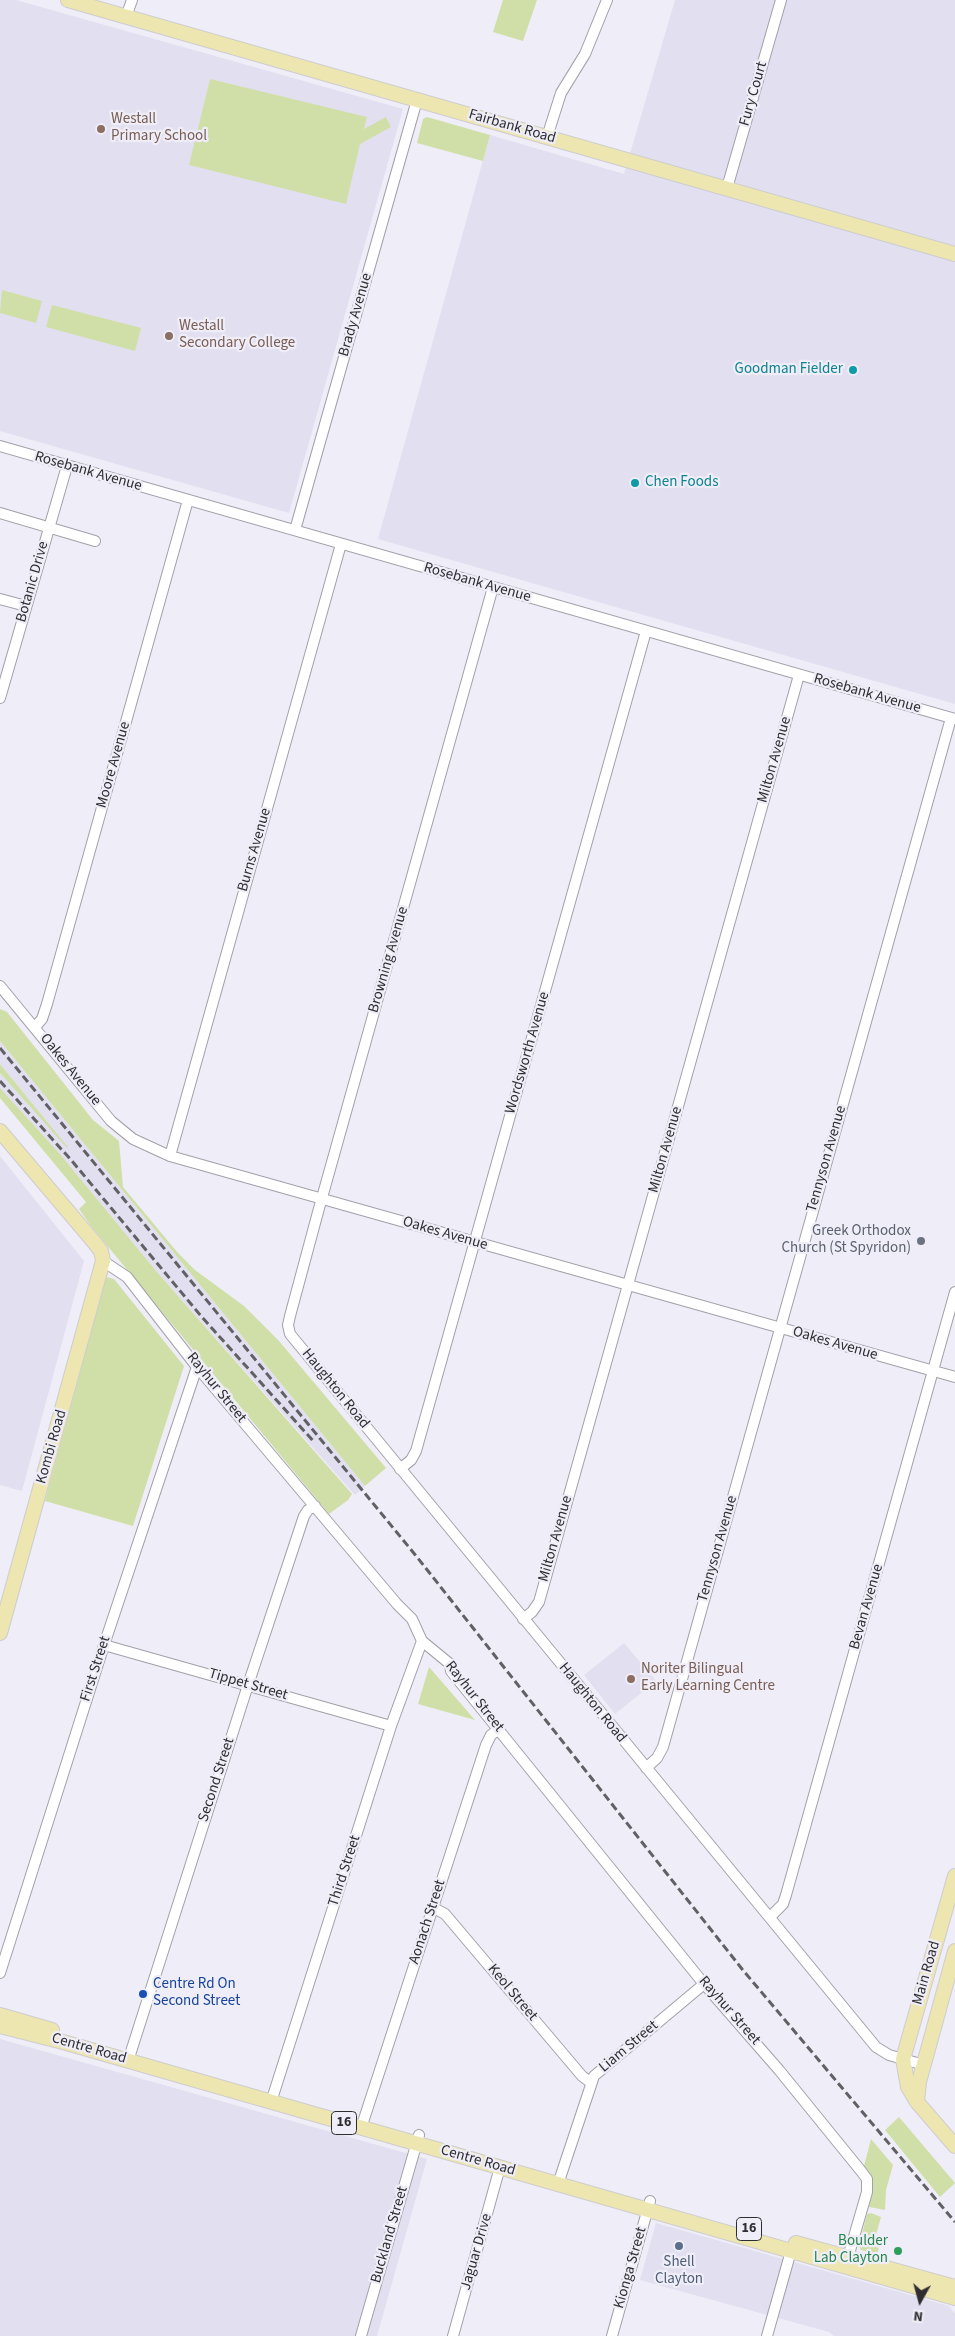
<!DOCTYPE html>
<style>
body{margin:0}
#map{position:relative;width:955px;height:2336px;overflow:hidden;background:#efedf7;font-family:"Source Sans 3",sans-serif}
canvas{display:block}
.north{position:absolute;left:895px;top:2276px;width:50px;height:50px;-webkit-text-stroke:4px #efedf7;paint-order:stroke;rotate:187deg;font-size:14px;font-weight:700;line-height:20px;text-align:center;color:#2e2e31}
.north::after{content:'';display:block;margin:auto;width:18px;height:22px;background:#2e2e31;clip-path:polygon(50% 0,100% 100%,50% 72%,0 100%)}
</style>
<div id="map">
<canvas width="955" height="2336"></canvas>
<div class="north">N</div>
</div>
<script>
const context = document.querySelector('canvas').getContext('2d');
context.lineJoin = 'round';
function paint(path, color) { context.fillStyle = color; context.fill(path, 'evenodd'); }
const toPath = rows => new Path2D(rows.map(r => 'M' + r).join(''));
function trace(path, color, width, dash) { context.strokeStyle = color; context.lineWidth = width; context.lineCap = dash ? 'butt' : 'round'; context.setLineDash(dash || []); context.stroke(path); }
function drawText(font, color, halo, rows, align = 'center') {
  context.font = font + ' "Source Sans 3",sans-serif'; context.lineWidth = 4.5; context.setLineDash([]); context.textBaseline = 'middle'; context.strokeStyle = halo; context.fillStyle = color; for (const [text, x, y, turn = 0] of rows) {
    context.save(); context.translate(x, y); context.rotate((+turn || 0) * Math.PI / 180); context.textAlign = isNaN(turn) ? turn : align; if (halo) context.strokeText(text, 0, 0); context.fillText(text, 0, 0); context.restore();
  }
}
paint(toPath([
 [0,0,16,0,403,109,289,513,0,431],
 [675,0,955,0,955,704,378,539,490,135,624,174],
 [0,1041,365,1486,355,1495,157,1272,60,1154,0,1088,0,1073,68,1147,0,1064],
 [0,1156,84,1261,22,1491,0,1485],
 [624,1643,656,1681,615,1714,584,1675],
 [0,2039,427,2159,377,2336,0,2336],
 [656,2223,949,2306,955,2314,955,2336,834,2336,829,2332,640,2280]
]), '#e2dff0');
paint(toPath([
 [503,0,537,0,523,41,493,32],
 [210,79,367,117,364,129,386,117,391,127,360,144,346,204,189,165],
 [427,117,490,135,483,161,417,143,423,119],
 [2,290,42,301,36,323,0,313],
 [52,305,141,328,135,351,46,327],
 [0,1009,7,1012,93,1120,119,1141,123,1187,178,1253,195,1270,244,1306,279,1341,386,1468,365,1486,0,1041],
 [0,1064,68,1147,67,1148,0,1073],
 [0,1088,60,1154,157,1272,352,1494,348,1500,329,1514,91,1226,79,1209,86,1202,0,1098],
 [106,1277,114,1279,184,1366,133,1526,45,1501],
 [429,1667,475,1720,418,1704],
 [899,2117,955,2183,940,2197,885,2130],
 [871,2139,893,2165,886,2190,885,2210,869,2207,873,2180,864,2166],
 [871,2213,881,2217,873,2246,879,2248,877,2254,861,2250,859,2246,867,2214]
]), '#d0dfa7');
const minor = toPath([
 [126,17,132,0],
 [547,137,561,93,585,54,607,0],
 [727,188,781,0],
 [0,446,955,719],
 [0,513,95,541],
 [295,530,417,100],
 [493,587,318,1212,290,1316,288,1325,290,1334,876,2047,889,2055,924,2065],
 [0,599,26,606],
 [0,698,67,466],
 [0,986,111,1121,133,1139,170,1156,955,1377],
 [35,1027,42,1019,47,1004,188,500],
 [170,1156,341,544],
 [103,1261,127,1277,197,1367,397,1604,412,1619,422,1641,450,1664,451,1671,704,1984,779,2070,861,2171,867,2179,867,2192,846,2264],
 [400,1469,411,1460,416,1451,646,631],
 [523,1619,532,1612,539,1602,799,675],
 [104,1645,391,1726],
 [646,1768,657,1758,663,1747,951,718],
 [432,1907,445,1914,582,2076,590,2082],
 [770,1917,783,1904,786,1895,955,1292],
 [0,1973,104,1645,197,1367],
 [128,2061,248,1685,304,1516,308,1510,315,1506],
 [271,2102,391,1726,422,1641],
 [364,2119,486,1745,491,1735,499,1729],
 [558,2184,594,2076,704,1984],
 [361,2336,419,2135],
 [453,2336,500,2167],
 [612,2336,650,2201],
 [767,2336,791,2251]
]);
const major = toPath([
 [68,0,955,254],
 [0,1131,94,1242,101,1251,103,1261,0,1633],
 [955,1876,903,2059,908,2087,917,2102,955,2146],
 [0,2015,52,2030],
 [0,2026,63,2042,955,2298],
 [917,2102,919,2082,955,1951],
 [796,2243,955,2287]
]);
trace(minor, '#a2a0a9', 12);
trace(major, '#cdcdce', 16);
trace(minor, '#fff', 10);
trace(major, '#eee6b0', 14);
trace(toPath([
 [0,1048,417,1557,742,1969,955,2222],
 [0,1081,72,1161,201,1316,315,1443]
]), '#616165', 3, [8, 4]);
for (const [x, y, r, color] of [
 [101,129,5,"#8d6e63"],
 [169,336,5,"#8d6e63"],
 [853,370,5,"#0f9aa8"],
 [635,483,5,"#0f9aa8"],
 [921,1241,5,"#6b7280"],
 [631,1679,5,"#8d6e63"],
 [143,1994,5,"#1a4fb4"],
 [679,2246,5,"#5c6f8a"],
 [898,2251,5,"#2e9e5b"]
]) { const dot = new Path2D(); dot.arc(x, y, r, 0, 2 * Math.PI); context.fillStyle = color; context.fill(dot); trace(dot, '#efedf7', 2); }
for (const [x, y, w] of [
 [344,2123,25],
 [749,2229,25]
]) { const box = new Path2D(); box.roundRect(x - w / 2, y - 11.5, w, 23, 4); context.fillStyle = '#efedf7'; context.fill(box); trace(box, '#2e2e31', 1); }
drawText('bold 14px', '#2e2e31', null, [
 ["16",344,2123],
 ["16",749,2229]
]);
drawText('15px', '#2e2e31', '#efedf7', [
 ["Fury Court",754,94,-74],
 ["Fairbank Road",512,127,16],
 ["Brady Avenue",356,315,-74],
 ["Rosebank Avenue",88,472,16],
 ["Botanic Drive",33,582,-74],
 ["Rosebank Avenue",477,583,16],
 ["Rosebank Avenue",867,694,16],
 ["Milton Avenue",775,760,-74],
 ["Moore Avenue",114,765,-74],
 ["Burns Avenue",255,850,-74],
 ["Browning Avenue",389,960,-74],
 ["Wordsworth Avenue",528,1053,-74],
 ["Oakes Avenue",70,1070,51],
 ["Milton Avenue",666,1150,-74],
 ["Tennyson Avenue",827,1159,-74],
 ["Oakes Avenue",445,1234,16],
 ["Oakes Avenue",835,1344,16],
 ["Rayhur Street",216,1388,51],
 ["Haughton Road",335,1389,51],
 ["Kombi Road",52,1447,-74],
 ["Milton Avenue",556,1539,-74],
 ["Tennyson Avenue",718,1549,-74],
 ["Bevan Avenue",867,1607,-74],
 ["First Street",96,1669,-72],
 ["Tippet Street",248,1685,16],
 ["Rayhur Street",474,1697,52],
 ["Haughton Road",592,1703,51],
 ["Second Street",217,1780,-72],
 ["Third Street",345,1871,-72],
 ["Aonach Street",428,1922,-72],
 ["Main Road",927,1973,-74],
 ["Keol Street",512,1993,50],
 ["Rayhur Street",729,2011,49],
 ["Liam Street",629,2047,-40],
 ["Centre Road",89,2049,16],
 ["Centre Road",478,2161,16],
 ["Buckland Street",390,2235,-74],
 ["Jaguar Drive",477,2252,-74],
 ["Kionga Street",631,2268,-74]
]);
drawText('15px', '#785e54', '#efedf7', [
 ["Westall",111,120],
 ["Primary School",111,137],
 ["Westall",179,327],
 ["Secondary College",179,344],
 ["Noriter Bilingual",641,1670],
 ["Early Learning Centre",641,1687]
], 'left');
drawText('15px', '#0d838f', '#efedf7', [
 ["Goodman Fielder",843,370],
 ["Chen Foods",645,483,"left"]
], 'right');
drawText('15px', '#5b616d', '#efedf7', [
 ["Greek Orthodox",911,1232],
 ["Church (St Spyridon)",911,1249]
], 'right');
drawText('15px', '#164399', '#efedf7', [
 ["Centre Rd On",153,1985],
 ["Second Street",153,2002]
], 'left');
drawText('15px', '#27864d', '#efedf7', [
 ["Boulder",888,2242],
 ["Lab Clayton",888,2259]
], 'right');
drawText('15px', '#4e5e75', '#efedf7', [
 ["Shell",679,2263],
 ["Clayton",679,2280]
]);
</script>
